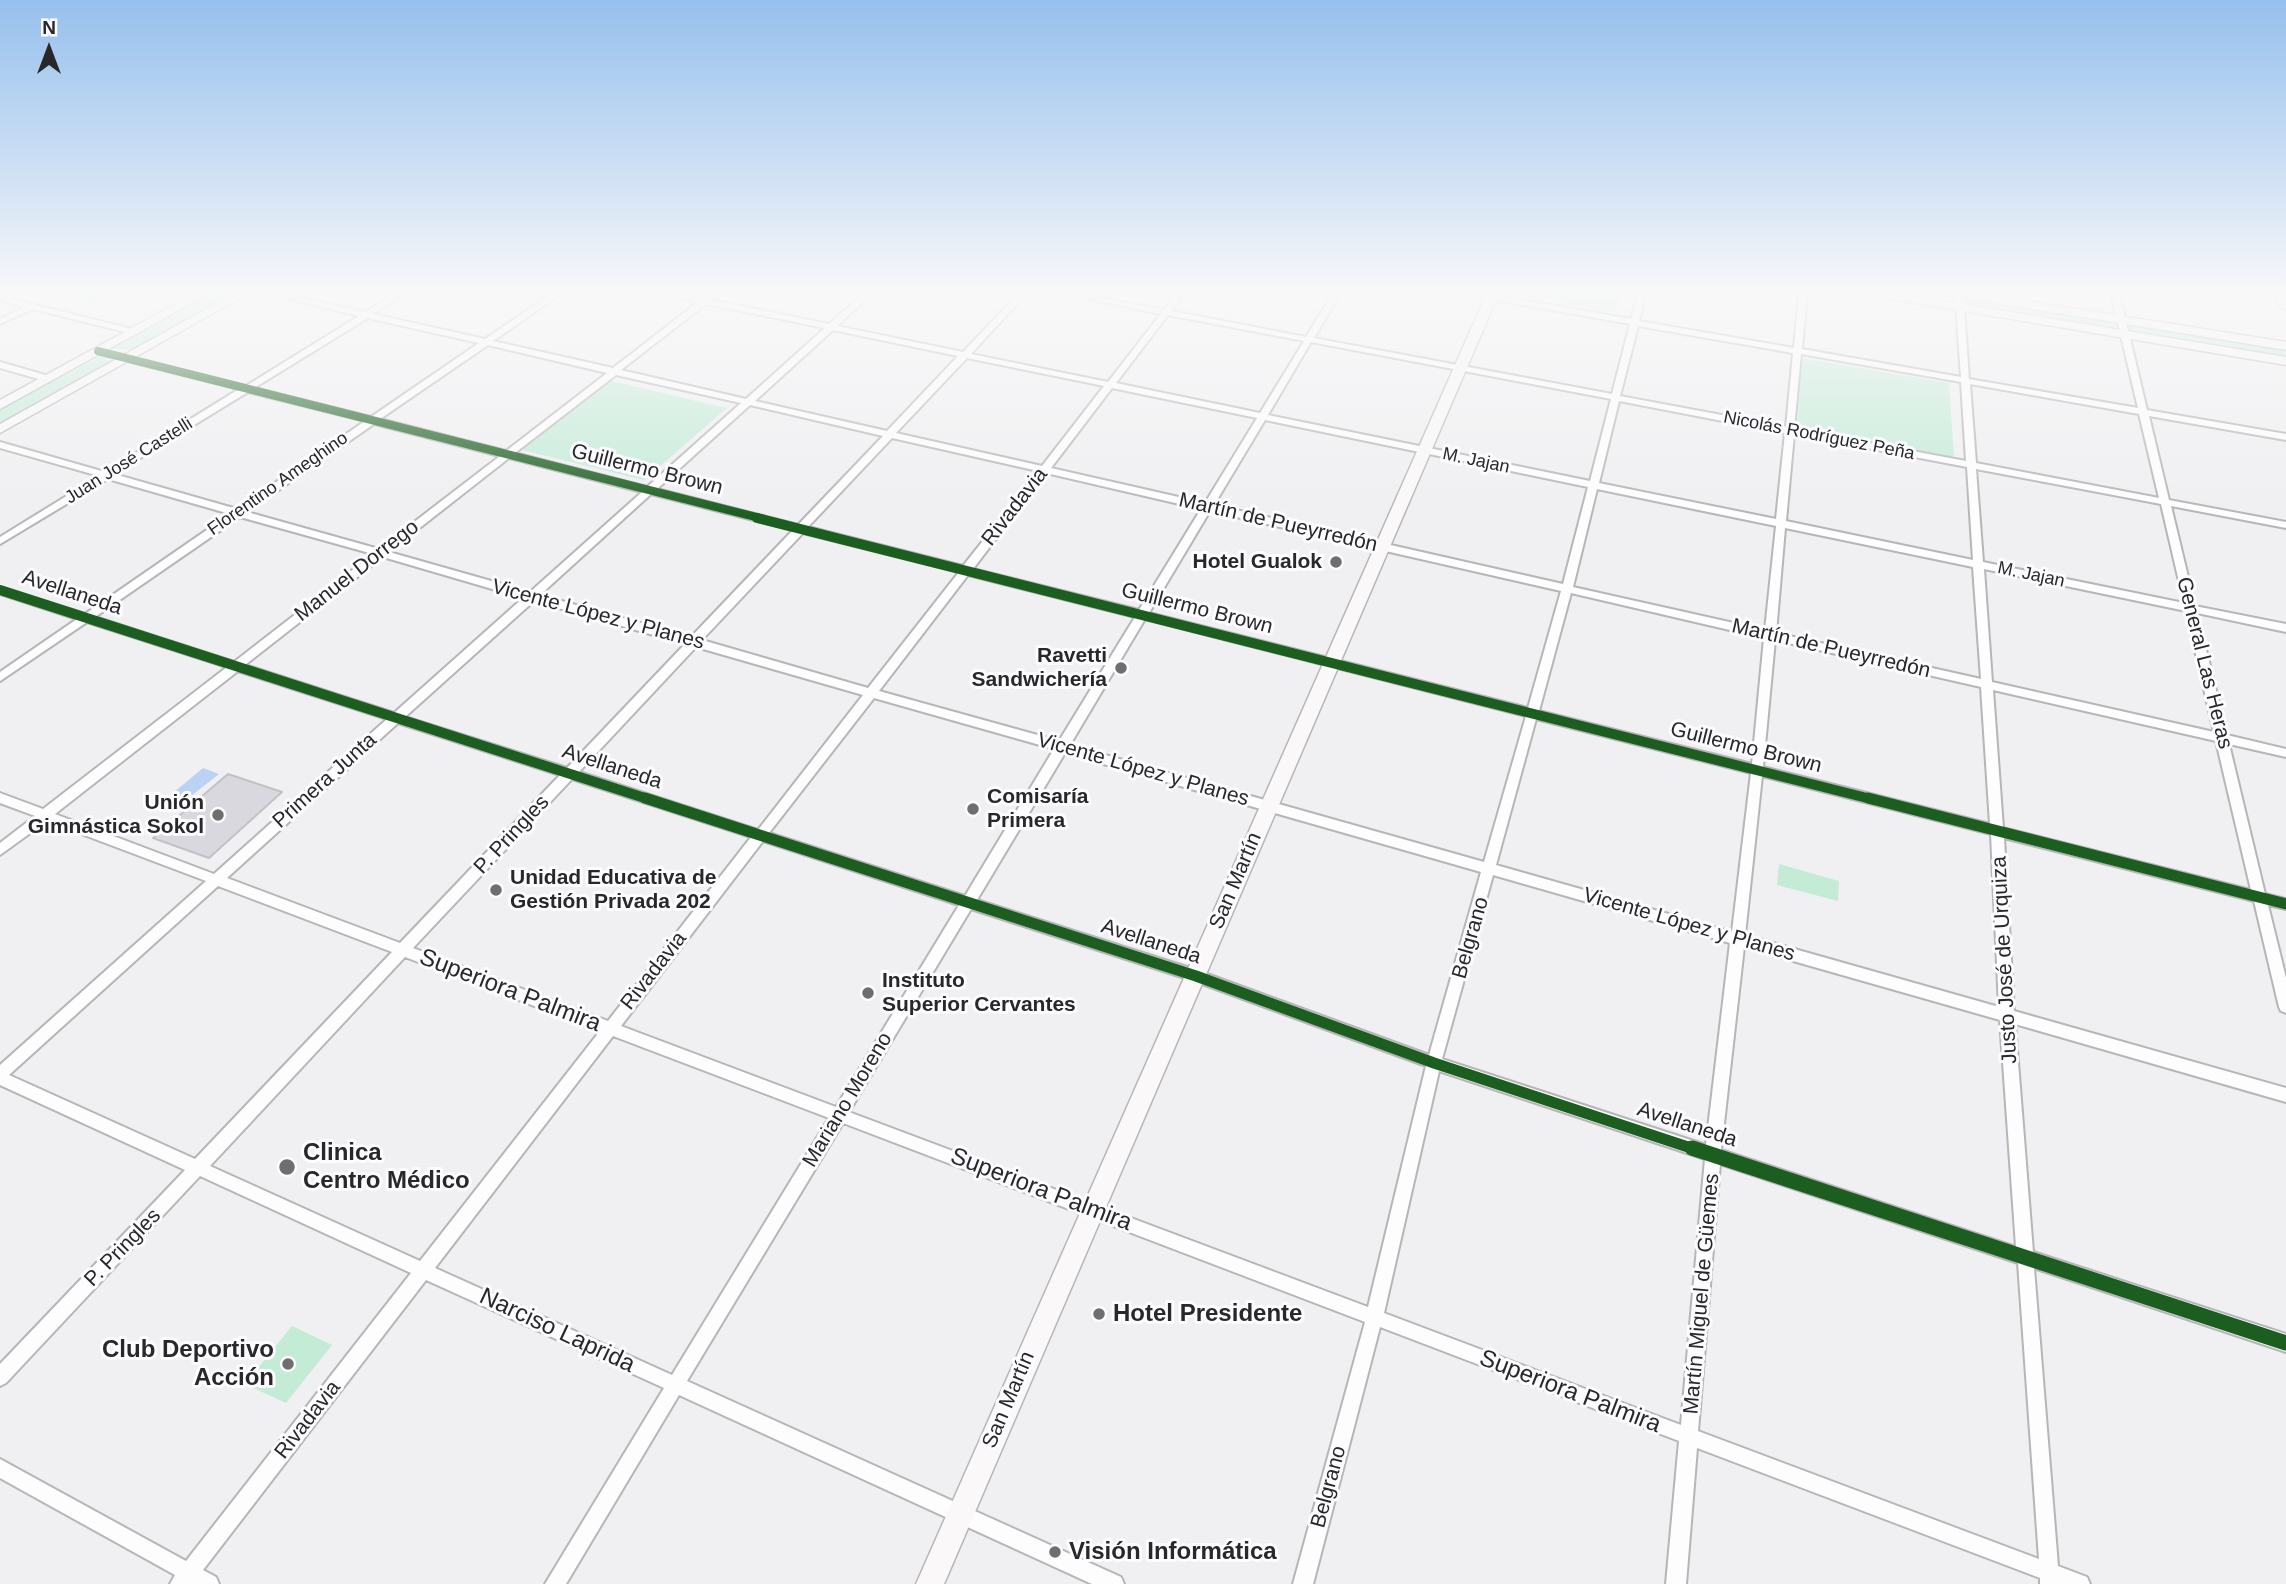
<!DOCTYPE html>
<meta charset="utf-8">
<style>
body{margin:0}
#map{position:relative;width:2286px;height:1584px;overflow:hidden;background:#f0eff1;font-family:Arial,sans-serif}
canvas{display:block}
.north{position:absolute;left:14px;top:14px;width:70px;height:70px;-webkit-text-stroke:5px #fcfbff;paint-order:stroke;rotate:0deg;font-size:19px;font-weight:700;line-height:28px;text-align:center;color:#282829}
.north::after{content:'';display:block;margin:auto;width:24px;height:32px;background:#282829;clip-path:polygon(50% 0,100% 100%,50% 72%,0 100%)}
</style>
<div id="map">
<canvas width="2286" height="1584"></canvas>
<div class="north">N</div>
</div>
<script>
const context = document.querySelector('canvas').getContext('2d');
context.lineJoin = 'round';
function paint(path, color) { context.fillStyle = color; context.fill(path, 'evenodd'); }
const toPath = rows => new Path2D(rows.map(r => 'M' + r).join(''));
function trace(path, color, width, dash) { context.strokeStyle = color; context.lineWidth = width; context.lineCap = dash ? 'butt' : 'round'; context.setLineDash(dash || []); context.stroke(path); }
function drawText(font, color, halo, rows, align = 'center') {
  context.font = font + ' Arial,sans-serif'; context.lineWidth = 6; context.setLineDash([]); context.textBaseline = 'middle'; context.strokeStyle = halo; context.fillStyle = color; for (const [text, x, y, turn = 0] of rows) {
    context.save(); context.translate(x, y); context.rotate((+turn || 0) * Math.PI / 180); context.textAlign = isNaN(turn) ? turn : align; if (halo) context.strokeText(text, 0, 0); context.fillText(text, 0, 0); context.restore();
  }
}
paint(toPath([
 [41,293,115,293,91,305],
 [211,293,237,293,134,350,111,349],
 [1528,293,1621,293,1615,313,1526,297],
 [1962,296,2114,320,2116,331,1963,306],
 [2127,323,2284,348,2286,359,2129,333],
 [100,357,110,360,110,363,0,425,0,408],
 [1802,358,1949,383,1954,457,1797,428],
 [611,381,727,408,644,480,522,450],
 [1779,864,1839,881,1838,901,1777,885],
 [292,1326,332,1345,286,1403,245,1384]
]), '#c3ebd6');
paint(toPath([
 [203,768,219,774,181,804,166,799]
]), '#bbd2f4');
const building = toPath([
 [228,774,282,792,209,858,153,838,228,774]
]);
paint(building, '#dad8df');
trace(building, '#c2c2c3', 2);
const street = toPath([
 [266,293,281,293,365,312,396,293,406,293,373,314,485,339,553,293,562,293,493,341,613,368,698,302,661,293,677,293,703,298,710,293,719,293,711,300,829,324,864,293,873,293,837,326,963,352,1019,293,1027,293,971,354,1108,382,1161,314,1060,293,1077,293,1164,310,1177,293,1185,293,1171,311,1306,337,1333,293,1341,293,1314,338,1612,394,1630,324,1467,295,1463,293,1481,293,1631,319,1638,293,1646,293,1639,321,1794,348,1799,293,1807,293,1802,349,1961,377,1955,293,1963,293,1969,379,2138,408,2111,293,2119,293,2147,410,2286,434,2286,440,2149,416,2169,500,2286,522,2286,528,2171,506,2195,606,2286,624,2286,632,2197,613,2227,735,2286,749,2286,757,2229,744,2265,894,2286,899,2286,909,2268,905,2286,978,2286,1013,2281,1011,2279,1007,2254,901,2004,838,2014,1011,2286,1088,2286,1102,2015,1024,2033,1252,2286,1334,2286,1352,2034,1268,2058,1566,2087,1577,2090,1584,2040,1584,2040,1578,1697,1448,1686,1584,1666,1584,1679,1441,1380,1327,1313,1584,1293,1584,1365,1322,843,1123,687,1381,1121,1577,1124,1584,1092,1584,679,1395,566,1584,545,1584,664,1388,426,1280,203,1570,216,1577,219,1584,170,1584,175,1575,0,1478,0,1459,186,1561,411,1273,200,1176,6,1383,0,1386,0,1364,185,1170,0,1085,0,1065,206,881,47,821,0,855,0,843,35,816,0,803,0,793,43,809,227,667,87,622,0,681,0,672,77,619,0,594,0,587,85,614,230,514,108,479,0,544,0,537,99,476,0,448,0,442,105,472,239,389,95,353,95,349,246,386,359,316,266,293],
 [706,304,825,328,746,399,621,370,706,304],
 [1168,315,1304,341,1260,413,1116,383,1168,315],
 [368,318,479,343,371,417,254,388,368,318],
 [1638,326,1793,353,1786,427,1620,396,1638,326],
 [833,330,958,356,887,431,755,401,833,330],
 [1311,342,1611,399,1590,481,1268,415,1311,342],
 [488,345,607,373,506,451,380,419,488,345],
 [1801,354,1961,382,1966,461,1794,429,1801,354],
 [967,358,1104,386,1042,466,896,433,967,358],
 [616,375,741,403,647,487,515,453,616,375],
 [1970,384,2139,414,2159,498,1976,463,1970,384],
 [1112,388,1257,418,1205,503,1051,468,1112,388],
 [248,392,365,421,237,509,114,474,248,392],
 [1619,401,1785,433,1776,519,1599,483,1619,401],
 [750,405,883,436,798,525,657,489,750,405],
 [1265,420,1588,487,1563,584,1214,505,1265,420],
 [374,424,500,456,379,549,247,512,374,424],
 [1794,434,1967,467,1973,560,1786,521,1794,434],
 [892,438,1038,471,963,566,808,527,892,438],
 [509,458,642,492,530,592,389,552,509,458],
 [1976,469,2161,504,2184,603,1983,562,1976,469],
 [1046,473,1201,509,1139,610,973,569,1046,473],
 [1597,489,1776,526,1765,630,1573,587,1597,489],
 [651,494,793,530,691,637,540,595,651,494],
 [1210,511,1561,591,1528,708,1149,613,1210,511],
 [240,517,373,554,234,662,95,617,240,517],
 [1785,528,1973,567,1981,679,1776,633,1785,528],
 [803,533,959,572,868,688,702,640,803,533],
 [383,557,523,598,394,713,245,665,383,557],
 [1984,569,2186,611,2214,732,1992,682,1984,569],
 [968,575,1135,617,1059,741,879,691,968,575],
 [1571,593,1764,638,1752,764,1539,711,1571,593],
 [534,601,685,644,567,768,405,717,534,601],
 [1145,619,1526,716,1484,862,1070,745,1145,619],
 [1775,640,1981,687,1990,824,1763,767,1775,640],
 [696,647,863,695,758,830,579,772,696,647],
 [238,671,387,719,214,874,55,814,238,671],
 [1993,690,2216,741,2251,890,2003,828,1993,690],
 [874,698,1054,749,965,896,769,833,874,698],
 [1536,719,1751,773,1732,932,1496,865,1536,719],
 [398,723,560,775,400,943,227,878,398,723],
 [1065,753,1481,872,1429,1055,1196,970,977,900,1065,753],
 [1762,776,1991,834,1999,1007,1745,935,1762,776],
 [572,779,751,837,608,1021,413,948,572,779],
 [763,841,959,905,836,1107,621,1026,763,841],
 [1493,875,1730,943,1706,1145,1442,1059,1493,875],
 [218,886,392,952,195,1159,9,1075,218,886],
 [971,909,1194,981,1426,1066,1368,1307,849,1112,971,909],
 [1744,947,2000,1020,2016,1247,1721,1150,1744,947],
 [405,957,600,1031,420,1261,210,1166,405,957],
 [613,1036,829,1118,672,1375,435,1268,613,1036],
 [1439,1071,1705,1159,1681,1425,1384,1313,1439,1071],
 [1720,1164,2018,1263,2039,1559,1698,1431,1720,1164],
 [0,296,136,330,137,332,133,334,33,309,0,324,0,319,24,307,0,300,0,296],
 [0,362,52,377,53,379,49,382,0,368,0,362]
]);
const secondary = toPath([
 [196,293,210,293,0,409,0,400,196,293],
 [235,293,249,293,0,433,0,424,235,293],
 [1487,293,1499,293,944,1584,916,1584,1487,293],
 [1867,293,1894,293,2286,357,2286,365,1873,296,1867,293],
 [1948,293,1976,293,2286,342,2286,350,1954,296,1948,293],
 [2274,293,2286,293,2286,310,2280,307,2274,293]
]);
trace(street, '#b6b5b7', 4);
trace(secondary, '#b6b5b7', 3);
paint(street, '#fdfdfd');
paint(secondary, '#faf8f8');
trace(toPath([
 [98,351,764,519]
]), '#1b5e20', 8);
trace(toPath([
 [757,518,1875,800],
 [0,590,651,800]
]), '#1b5e20', 10);
trace(toPath([
 [645,798,1196,976,1434,1063,1697,1150],
 [1868,798,2286,904]
]), '#1b5e20', 11);
trace(toPath([
 [1692,1148,2286,1343]
]), '#1b5e20', 15);
const sky = context.createLinearGradient(0, 0, 0, 515);
sky.addColorStop(0, '#96c0ed');
sky.addColorStop(0.57, '#f8f8f9');
sky.addColorStop(1, '#f8f8f900');
context.fillStyle = sky;
context.fillRect(0, 0, 2286, 515);
for (const [x, y, r, color] of [
 [1336,562,7,"#6e6e6f"],
 [1121,668,7,"#6e6e6f"],
 [973,809,7,"#6e6e6f"],
 [218,815,7,"#6e6e6f"],
 [496,890,7,"#6e6e6f"],
 [868,993,7,"#6e6e6f"],
 [287,1167,9,"#6e6e6f"],
 [1099,1314,7,"#6e6e6f"],
 [288,1364,7,"#6e6e6f"],
 [1055,1552,7,"#6e6e6f"]
]) { const dot = new Path2D(); dot.arc(x, y, r, 0, 2 * Math.PI); context.fillStyle = color; context.fill(dot); trace(dot, '#fcfbff', 2.5); }
drawText('18px', '#282829', '#fcfbff', [
 ["Nicolás Rodríguez Peña",1819,436,11],
 ["Juan José Castelli",129,461,-32],
 ["M. Jajan",1476,461,12],
 ["Florentino Ameghino",278,484,-35],
 ["M. Jajan",2031,575,12]
]);
drawText('21px', '#282829', '#fcfbff', [
 ["Guillermo Brown",647,470,14],
 ["Rivadavia",1015,507,-52],
 ["Martín de Pueyrredón",1278,523,13],
 ["Manuel Dorrego",357,571,-38],
 ["Avellaneda",72,593,18],
 ["Guillermo Brown",1197,609,14],
 ["Vicente López y Planes",598,615,15],
 ["Martín de Pueyrredón",1831,649,13],
 ["General Las Heras",2204,663,76],
 ["Guillermo Brown",1746,748,14],
 ["Avellaneda",612,767,18],
 ["Vicente López y Planes",1143,770,16],
 ["Primera Junta",325,781,-42],
 ["P. Pringles",512,835,-47],
 ["San Martín",1236,881,-67],
 ["Vicente López y Planes",1689,925,16],
 ["Belgrano",1471,938,-74],
 ["Avellaneda",1151,942,18],
 ["Justo José de Urquiza",2005,960,-93],
 ["Rivadavia",654,971,-52],
 ["Mariano Moreno",848,1100,-59],
 ["Avellaneda",1687,1125,18],
 ["P. Pringles",123,1248,-46],
 ["Martín Miguel de Güemes",1702,1294,-85],
 ["San Martín",1009,1400,-67],
 ["Rivadavia",308,1420,-52],
 ["Belgrano",1329,1487,-75]
]);
drawText('bold 21px', '#282829', '#fcfbff', [
 ["Hotel Gualok",1322,562],
 ["Ravetti",1107,656],
 ["Sandwichería",1107,680],
 ["Comisaría",987,797,"left"],
 ["Primera",987,821,"left"],
 ["Unión",204,803],
 ["Gimnástica Sokol",204,827],
 ["Unidad Educativa de",510,878,"left"],
 ["Gestión Privada 202",510,902,"left"],
 ["Instituto",882,981,"left"],
 ["Superior Cervantes",882,1005,"left"]
], 'right');
drawText('24px', '#282829', '#fcfbff', [
 ["Superiora Palmira",510,991,21],
 ["Superiora Palmira",1041,1190,21],
 ["Narciso Laprida",557,1331,25],
 ["Superiora Palmira",1570,1392,21]
]);
drawText('bold 24px', '#282829', '#fcfbff', [
 ["Clinica",303,1153],
 ["Centro Médico",303,1181],
 ["Hotel Presidente",1113,1314],
 ["Club Deportivo",274,1350,"right"],
 ["Acción",274,1378,"right"],
 ["Visión Informática",1069,1552]
], 'left');
</script>
